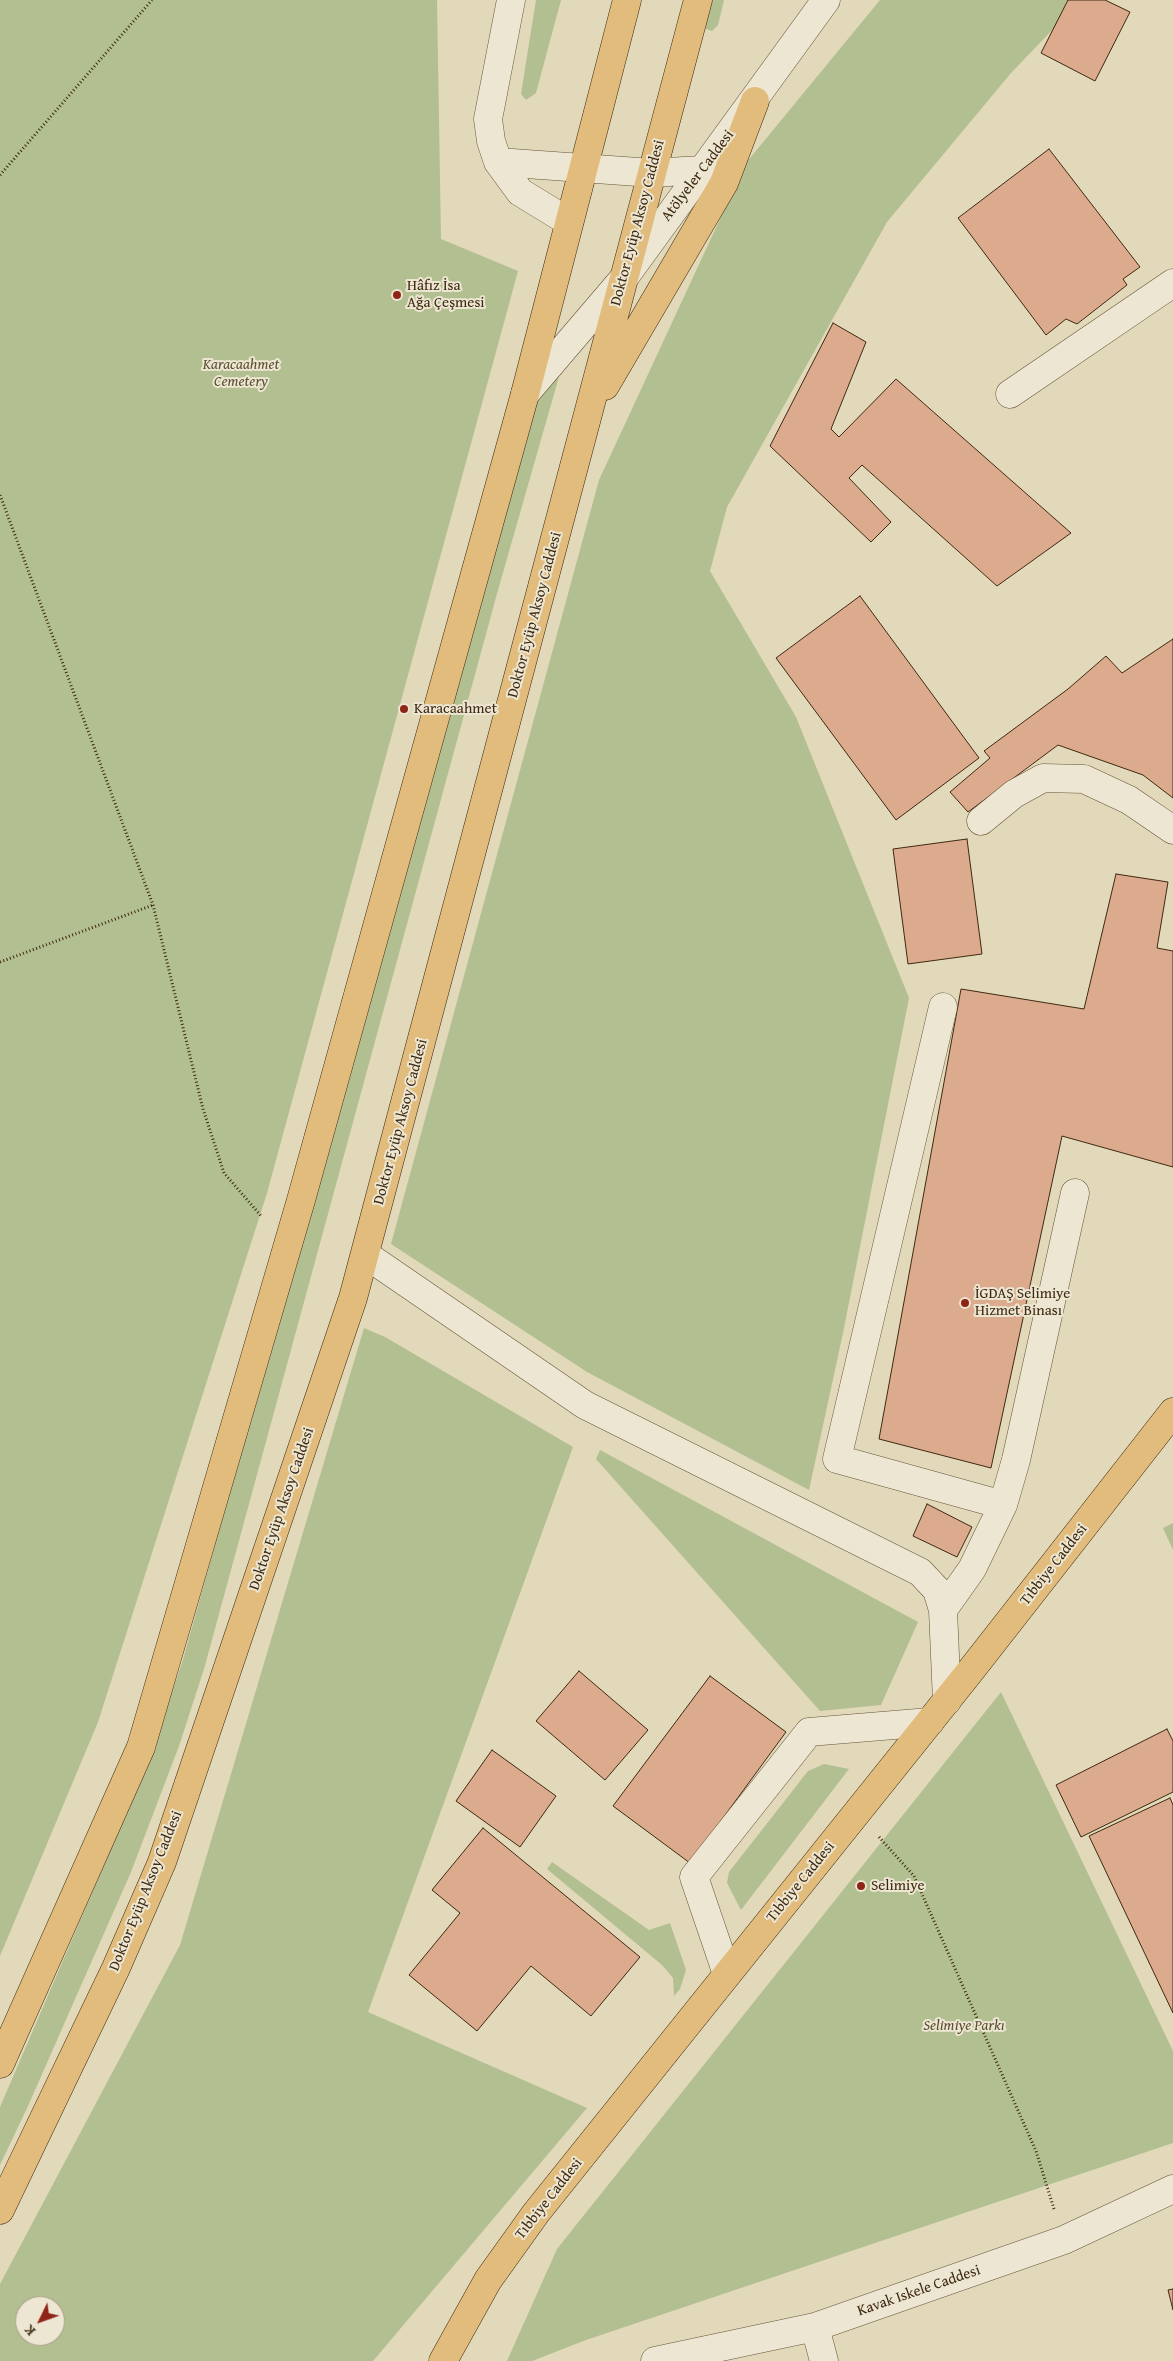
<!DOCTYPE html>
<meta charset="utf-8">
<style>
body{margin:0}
#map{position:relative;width:1173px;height:2361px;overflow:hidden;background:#e2d8ba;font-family:"Gentium Book Plus",serif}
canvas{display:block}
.north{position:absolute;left:15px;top:2296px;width:50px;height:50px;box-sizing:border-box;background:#ece6d2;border:1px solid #a69a84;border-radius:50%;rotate:228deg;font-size:14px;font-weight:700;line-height:20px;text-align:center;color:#3e2910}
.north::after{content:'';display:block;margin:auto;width:18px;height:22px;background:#8f2418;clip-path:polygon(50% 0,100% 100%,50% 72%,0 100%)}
</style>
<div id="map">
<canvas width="1173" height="2361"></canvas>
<div class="north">K</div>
</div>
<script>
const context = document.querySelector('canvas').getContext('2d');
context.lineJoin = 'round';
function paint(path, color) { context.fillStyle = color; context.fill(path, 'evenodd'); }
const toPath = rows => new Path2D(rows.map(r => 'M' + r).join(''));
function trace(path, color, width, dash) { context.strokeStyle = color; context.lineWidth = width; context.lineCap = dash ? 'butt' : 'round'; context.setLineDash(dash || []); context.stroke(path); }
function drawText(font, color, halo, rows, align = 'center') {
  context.font = font + ' "Gentium Book Plus",serif'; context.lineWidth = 4; context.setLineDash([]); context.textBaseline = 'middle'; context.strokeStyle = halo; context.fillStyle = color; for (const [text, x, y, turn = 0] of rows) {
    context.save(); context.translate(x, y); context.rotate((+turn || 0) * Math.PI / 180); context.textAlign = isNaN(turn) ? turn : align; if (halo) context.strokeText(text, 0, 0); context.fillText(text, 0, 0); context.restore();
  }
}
paint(toPath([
 [0,0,437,0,441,239,518,271,267,1193,98,1722,0,1956],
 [536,0,561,0,536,93,526,100,521,94],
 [707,0,724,0,718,25,712,31,706,29,704,21],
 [880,0,1081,0,1011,73,887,222,727,507,710,571,796,717,909,998,843,1333,809,1490,587,1372,391,1244,599,480,746,163],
 [564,359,498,590,204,1669,179,1746,131,1872,28,2106,0,2165,0,2107,108,1856,156,1737,182,1663,536,400],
 [364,1328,385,1337,573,1447,368,2012,587,2108,373,2361,0,2361,0,2284,180,1945],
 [25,2306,55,2306,55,2336,25,2336],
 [600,1450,918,1622,881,1705,820,1711,596,1459],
 [1173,1523,1173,1550,1163,1528],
 [1001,1692,1173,2051,1173,2143,586,2340,532,2361,507,2361,557,2249],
 [824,1764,849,1769,741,1910,727,1883,729,1872,808,1771],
 [552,1862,649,1930,670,1923,686,1970,680,1989,674,1996,673,1978,662,1965,547,1869]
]), '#b2bf91');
const building = toPath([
 [1068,0,1105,0,1130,12,1095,81,1041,53,1068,0],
 [1049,149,1140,267,1123,279,1127,285,1077,324,1066,319,1046,335,958,218,1049,149],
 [833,323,866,342,831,429,839,437,896,379,1071,533,997,586,862,465,849,478,891,522,871,542,770,446,833,323],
 [860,596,979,758,896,820,776,658,860,596],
 [1173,639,1173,798,1143,775,1058,745,968,812,950,792,990,758,984,751,1068,689,1106,656,1122,673,1173,639],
 [967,839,982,954,908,964,893,849,967,839],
 [1116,874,1168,882,1157,948,1173,951,1173,1167,1062,1136,991,1468,879,1439,961,989,1084,1009,1116,874],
 [927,1504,972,1527,957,1557,913,1536,927,1504],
 [579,1671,648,1730,605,1780,536,1721,579,1671],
 [710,1676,786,1732,690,1863,613,1806,710,1676],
 [1167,1729,1173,1741,1173,1792,1081,1837,1056,1785,1167,1729],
 [492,1750,556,1796,520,1847,456,1801,492,1750],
 [1170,1798,1173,1805,1173,2013,1089,1836,1170,1798],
 [483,1828,640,1957,591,2016,531,1966,477,2031,409,1975,460,1913,432,1890,483,1828],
 [1173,2289,1173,2310,1168,2290,1173,2289]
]);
paint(building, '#dcab8e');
trace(building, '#3e2910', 1);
const minor = toPath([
 [511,0,488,119,491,141,498,162,520,192,569,222],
 [498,162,652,173,701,170],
 [525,394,624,278,826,0],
 [1010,394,1173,283],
 [981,821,1014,794,1043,778,1084,779,1129,800,1173,830],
 [943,1007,837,1459,1003,1505],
 [366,1255,585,1405,920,1572,937,1590,943,1610,947,1701],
 [943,1610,972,1569,1003,1505,1016,1460,1075,1193],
 [727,1974,694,1877,809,1732,930,1722],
 [815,2327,824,2361],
 [655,2361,815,2327,1064,2240,1173,2189]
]);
const major = toPath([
 [605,386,724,183,755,101],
 [0,2064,141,1747,301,1200,525,394,627,0],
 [0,2210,116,1968,162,1862,353,1298,698,0],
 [443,2361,488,2280,536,2213,968,1674,1173,1412]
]);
trace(minor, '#67553a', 29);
trace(major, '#3e2910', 29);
trace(toPath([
 [0,175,152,0],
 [0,495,153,905,203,1109,224,1173,262,1217],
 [0,962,153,905],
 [879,1837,914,1876,1036,2151,1054,2209]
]), '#3e2910', 3, [1, 2.5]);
trace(minor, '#ece6d2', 28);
trace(major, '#e1bc7d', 28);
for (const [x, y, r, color] of [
 [397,295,5,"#8f2418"],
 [404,709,5,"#8f2418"],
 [965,1303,5,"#8f2418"],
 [861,1886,5,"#8f2418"]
]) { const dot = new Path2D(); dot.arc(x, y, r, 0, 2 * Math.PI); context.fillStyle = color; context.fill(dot); trace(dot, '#ece6d2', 2); }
drawText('15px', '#3e2910', '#ece6d2', [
 ["Atölyeler Caddesi",698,176,-53],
 ["Doktor Eyüp Aksoy Caddesi",638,223,-75],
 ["Doktor Eyüp Aksoy Caddesi",535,615,-75],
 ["Doktor Eyüp Aksoy Caddesi",401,1122,-75],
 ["Doktor Eyüp Aksoy Caddesi",282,1509,-71],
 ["Tıbbiye Caddesi",1054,1565,-52],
 ["Tıbbiye Caddesi",801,1882,-51],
 ["Doktor Eyüp Aksoy Caddesi",146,1891,-68],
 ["Tıbbiye Caddesi",549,2199,-52],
 ["Kavak Iskele Caddesi",919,2291,-19]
]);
drawText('15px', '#3e2910', '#ece6d2', [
 ["Hâfız İsa",407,286],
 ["Ağa Çeşmesi",407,303],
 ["Karacaahmet",414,709],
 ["İGDAŞ Selimiye",975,1294],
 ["Hizmet Binası",975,1311],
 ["Selimiye",871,1886]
], 'left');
drawText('italic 15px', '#5b4e30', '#ece6d2', [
 ["Karacaahmet",241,365],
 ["Cemetery",241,382],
 ["Selimiye Parkı",964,2026]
]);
</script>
